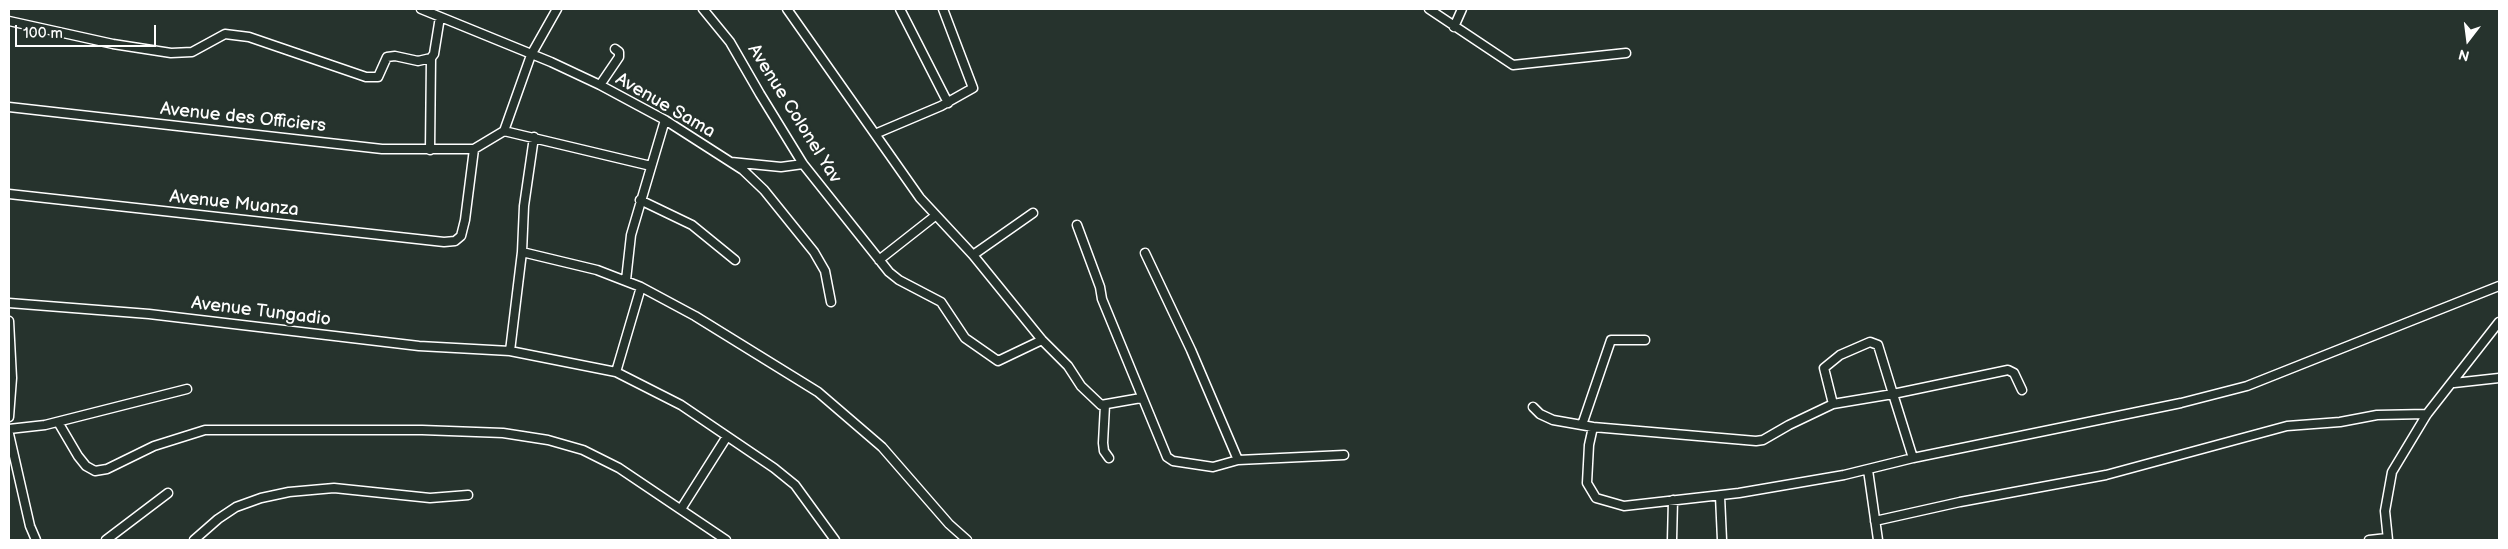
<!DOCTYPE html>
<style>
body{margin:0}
#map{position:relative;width:2508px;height:549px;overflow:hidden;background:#26332d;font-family:"Balsamiq Sans",sans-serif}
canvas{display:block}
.frame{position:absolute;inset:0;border:10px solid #fff;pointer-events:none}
.north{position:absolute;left:2443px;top:15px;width:50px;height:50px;-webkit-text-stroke:4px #26332d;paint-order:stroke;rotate:195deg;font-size:14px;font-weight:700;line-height:20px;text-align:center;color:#fff}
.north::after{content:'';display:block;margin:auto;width:18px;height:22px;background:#fff;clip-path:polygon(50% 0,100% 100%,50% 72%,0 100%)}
.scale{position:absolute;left:15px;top:25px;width:141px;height:22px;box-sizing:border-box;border:2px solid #fff;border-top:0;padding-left:6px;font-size:15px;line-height:18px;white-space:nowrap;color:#fff;-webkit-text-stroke:4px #26332d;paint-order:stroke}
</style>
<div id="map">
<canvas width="2508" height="549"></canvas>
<div class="frame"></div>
<div class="north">N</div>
<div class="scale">100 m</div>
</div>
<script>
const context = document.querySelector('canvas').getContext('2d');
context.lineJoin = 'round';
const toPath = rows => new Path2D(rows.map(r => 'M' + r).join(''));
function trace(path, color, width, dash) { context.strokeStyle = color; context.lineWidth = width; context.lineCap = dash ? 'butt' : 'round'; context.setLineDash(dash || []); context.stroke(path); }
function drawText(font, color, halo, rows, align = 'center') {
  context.font = font + ' "Balsamiq Sans",sans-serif'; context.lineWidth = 5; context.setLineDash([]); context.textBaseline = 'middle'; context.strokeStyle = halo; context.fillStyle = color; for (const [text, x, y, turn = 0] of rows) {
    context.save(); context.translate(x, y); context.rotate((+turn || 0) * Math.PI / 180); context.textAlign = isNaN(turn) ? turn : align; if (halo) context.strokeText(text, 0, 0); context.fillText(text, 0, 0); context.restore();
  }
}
const minor = toPath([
 [421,9,551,62,600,85,665,120,743,170,764,190,814,252,825,271,831,302],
 [703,9,730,42,760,94,803,164,889,272,899,280,941,302,965,338,998,361,1042,340],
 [787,9,875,134,941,106,973,88,943,9],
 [900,9,948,103],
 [1429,9,1513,65,1626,53],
 [9,21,113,44,171,53,192,52,225,34,249,37,366,77,378,77,387,57,395,56,418,61,431,58],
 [1454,27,1462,9],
 [600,85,619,57,619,52,615,49],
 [9,107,382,149,474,149,504,131,531,55,557,9],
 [504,131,651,166],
 [875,134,920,198,973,255,1042,340,1068,366,1081,386,1101,405,1141,398],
 [430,150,431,58,434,54,440,17],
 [731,162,781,167,803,164],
 [9,194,444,242,455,241,461,236,465,220,474,149],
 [640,200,692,225,735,260],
 [1077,225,1100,287,1102,299,1167,457,1173,461,1213,467,1238,460,1191,350,1145,253],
 [522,252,597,270,641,287,695,316,818,392,882,447,949,524,967,540],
 [973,255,1033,213],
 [879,260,935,216],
 [626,280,631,235,665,120],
 [9,303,149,314,419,346,510,351,616,372,681,405,774,468,795,485,835,540],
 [9,321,12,378,9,417],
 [510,351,522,252,524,206,534,137],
 [616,372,641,287],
 [2454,383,2499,378],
 [1833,404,1824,368,1840,355,1870,342,1878,345,1893,394,2008,370,2014,373,2022,390],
 [1105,405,1103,443,1104,451,1109,458],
 [1533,407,1540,414,1553,420,1593,427,1756,441,1763,440,1789,425,1833,404,1893,394,1913,458],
 [58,422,78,456,86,466,95,471,107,469,154,446,205,430,422,430,503,433,548,440,583,450,619,468,726,540],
 [1582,425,1611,340,1645,340],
 [1593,427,1589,445,1587,483,1596,498,1624,506,1739,493,1844,475,1913,458,2181,403,2247,386,2499,286],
 [9,429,45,425,187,389],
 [9,434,30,526,36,540],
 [1238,460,1344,455],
 [1868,470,1878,540],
 [1720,496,1722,540],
 [681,509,726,438],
 [1875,521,1960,502,2106,475,2287,426,2340,422,2377,415,2427,414],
 [106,540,168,493],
 [194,540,218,519,236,507,261,498,289,492,334,488,430,498,468,495],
 [1672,540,1673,500],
 [2369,540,2387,538],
 [2388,540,2385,511,2392,472,2427,414,2499,322]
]);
trace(minor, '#fff', 11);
trace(minor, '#26332d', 8);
drawText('18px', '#fff', '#26332d', [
 ["Avenue Sama",665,106,30],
 ["Avenue Colonel Yav",794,114,58],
 ["Avenue des Officiers",243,118,6],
 ["Avenue Muanza",234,204,6],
 ["Avenue Tungadio",261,312,7]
]);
</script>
